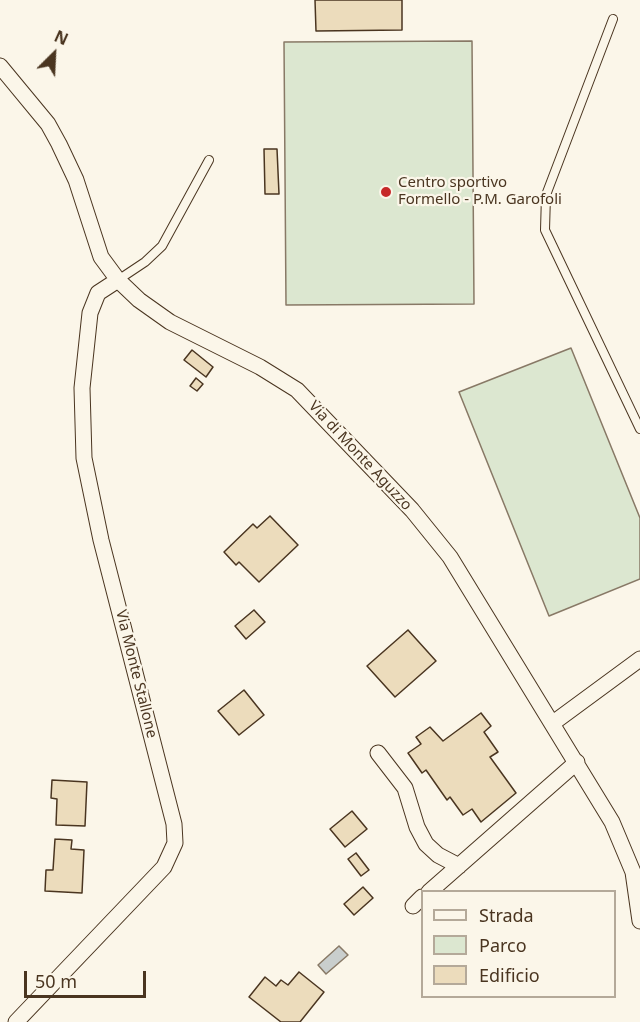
<!DOCTYPE html>
<style>
body{margin:0}
#map{position:relative;width:640px;height:1022px;overflow:hidden;background:#fbf6e9;font-family:"Noto Sans",sans-serif}
canvas{display:block}
.legend{position:absolute;left:421px;top:890px;width:195px;height:108px;box-sizing:border-box;background:#fbf6e9;border:2px solid #b4a999;margin:0;padding:8px 10px;list-style:none;font-size:18px;color:#4a3520}
.legend li{display:flex;align-items:center;gap:12px;height:30px}
.legend b{width:30px;border:2px solid #b4a999}
.north{position:absolute;left:24px;top:24px;width:60px;height:60px;-webkit-text-stroke:4px #fbf6e9;paint-order:stroke;rotate:24deg;font-size:16px;font-weight:700;line-height:24px;text-align:center;color:#4a3520}
.north::after{content:'';display:block;margin:auto;width:21px;height:27px;background:#4a3520;clip-path:polygon(50% 0,100% 100%,50% 72%,0 100%)}
.scale{position:absolute;left:24px;top:971px;width:122px;height:27px;box-sizing:border-box;border:3px solid #4a3520;border-top:0;padding-left:8px;font-size:18px;line-height:21px;white-space:nowrap;color:#4a3520;-webkit-text-stroke:4px #fbf6e9;paint-order:stroke}
</style>
<div id="map">
<canvas width="640" height="1022"></canvas>
<ul class="legend">
<li><b style="height:8px;background:#fbf6e9"></b>Strada</li>
<li><b style="height:16px;background:#dce7d0"></b>Parco</li>
<li><b style="height:16px;background:#ecdcbc"></b>Edificio</li>
</ul>
<div class="north">N</div>
<div class="scale">50 m</div>
</div>
<script>
const context = document.querySelector('canvas').getContext('2d');
context.lineJoin = 'round';
function paint(path, color) { context.fillStyle = color; context.fill(path, 'evenodd'); }
const toPath = rows => new Path2D(rows.map(r => 'M' + r).join(''));
function trace(path, color, width, dash) { context.strokeStyle = color; context.lineWidth = width; context.lineCap = dash ? 'butt' : 'round'; context.setLineDash(dash || []); context.stroke(path); }
function drawText(font, color, halo, rows, align = 'center') {
  context.font = font + ' "Noto Sans",sans-serif'; context.lineWidth = 4.5; context.setLineDash([]); context.textBaseline = 'middle'; context.strokeStyle = halo; context.fillStyle = color; for (const [text, x, y, turn = 0] of rows) {
    context.save(); context.translate(x, y); context.rotate((+turn || 0) * Math.PI / 180); context.textAlign = isNaN(turn) ? turn : align; if (halo) context.strokeText(text, 0, 0); context.fillText(text, 0, 0); context.restore();
  }
}
const green = toPath([
 [472,41,474,304,286,305,284,42,472,41],
 [571,348,640,518,640,579,549,616,459,392,571,348]
]);
paint(green, '#dce7d0');
trace(green, '#887966', 1.5);
const water = toPath([
 [339,946,348,955,326,974,318,965,339,946]
]);
paint(water, '#c9cecd');
trace(water, '#887966', 1.5);
const building = toPath([
 [315,0,402,0,402,30,316,31,315,0],
 [264,149,277,149,279,194,265,194,264,149],
 [192,350,213,367,206,377,184,360,192,350],
 [196,378,203,384,197,391,190,386,196,378],
 [270,516,298,545,259,582,239,562,236,565,224,552,253,524,257,528,270,516],
 [254,610,265,622,246,639,235,626,254,610],
 [408,630,436,661,395,697,367,666,408,630],
 [244,690,264,715,239,735,218,711,244,690],
 [481,713,491,726,484,732,498,752,490,757,516,793,481,822,472,809,463,815,450,797,447,800,426,770,422,773,408,753,421,744,416,737,430,727,443,741,481,713],
 [52,780,87,782,85,826,56,825,57,799,51,798,52,780],
 [352,811,367,829,345,847,330,829,352,811],
 [55,839,72,840,71,849,84,850,82,893,45,891,46,870,53,870,55,839],
 [356,853,369,870,361,876,348,859,356,853],
 [363,887,373,898,354,915,344,904,363,887],
 [299,972,324,992,300,1022,281,1022,249,997,265,977,276,986,281,980,288,985,299,972]
]);
paint(building, '#ecdcbc');
trace(building, '#4a3520', 1.5);
const service = toPath([
 [613,19,546,195,545,230,640,429],
 [118,280,145,262,162,246,209,160]
]);
const minor = toPath([
 [0,66,48,124,59,144,76,180,101,257,118,280,139,300,170,322,260,367,297,390,412,510,450,557,612,822,633,872,640,921],
 [553,723,640,659],
 [378,753,405,788,417,827,426,844,438,855,459,866],
 [429,892,577,762],
 [413,906,422,897],
 [16,1022,164,867,175,843,174,824,101,540,84,458,82,388,90,313,98,293,118,280]
]);
trace(service, '#4a3520', 10);
trace(minor, '#4a3520', 17);
trace(service, '#fbf6e9', 8);
trace(minor, '#fbf6e9', 15);
for (const [x, y, r, color] of [
 [386,192,6,"#c62828"]
]) { const dot = new Path2D(); dot.arc(x, y, r, 0, 2 * Math.PI); context.fillStyle = color; context.fill(dot); trace(dot, '#fbf6e9', 2); }
drawText('15px', '#4a3520', '#fbf6e9', [
 ["Centro sportivo",398,183],
 ["Formello - P.M. Garofoli",398,200]
], 'left');
drawText('15px', '#4a3520', '#fbf6e9', [
 ["Via di Monte Aguzzo",360,456,47],
 ["Via Monte Stallone",136,674,76]
]);
</script>
